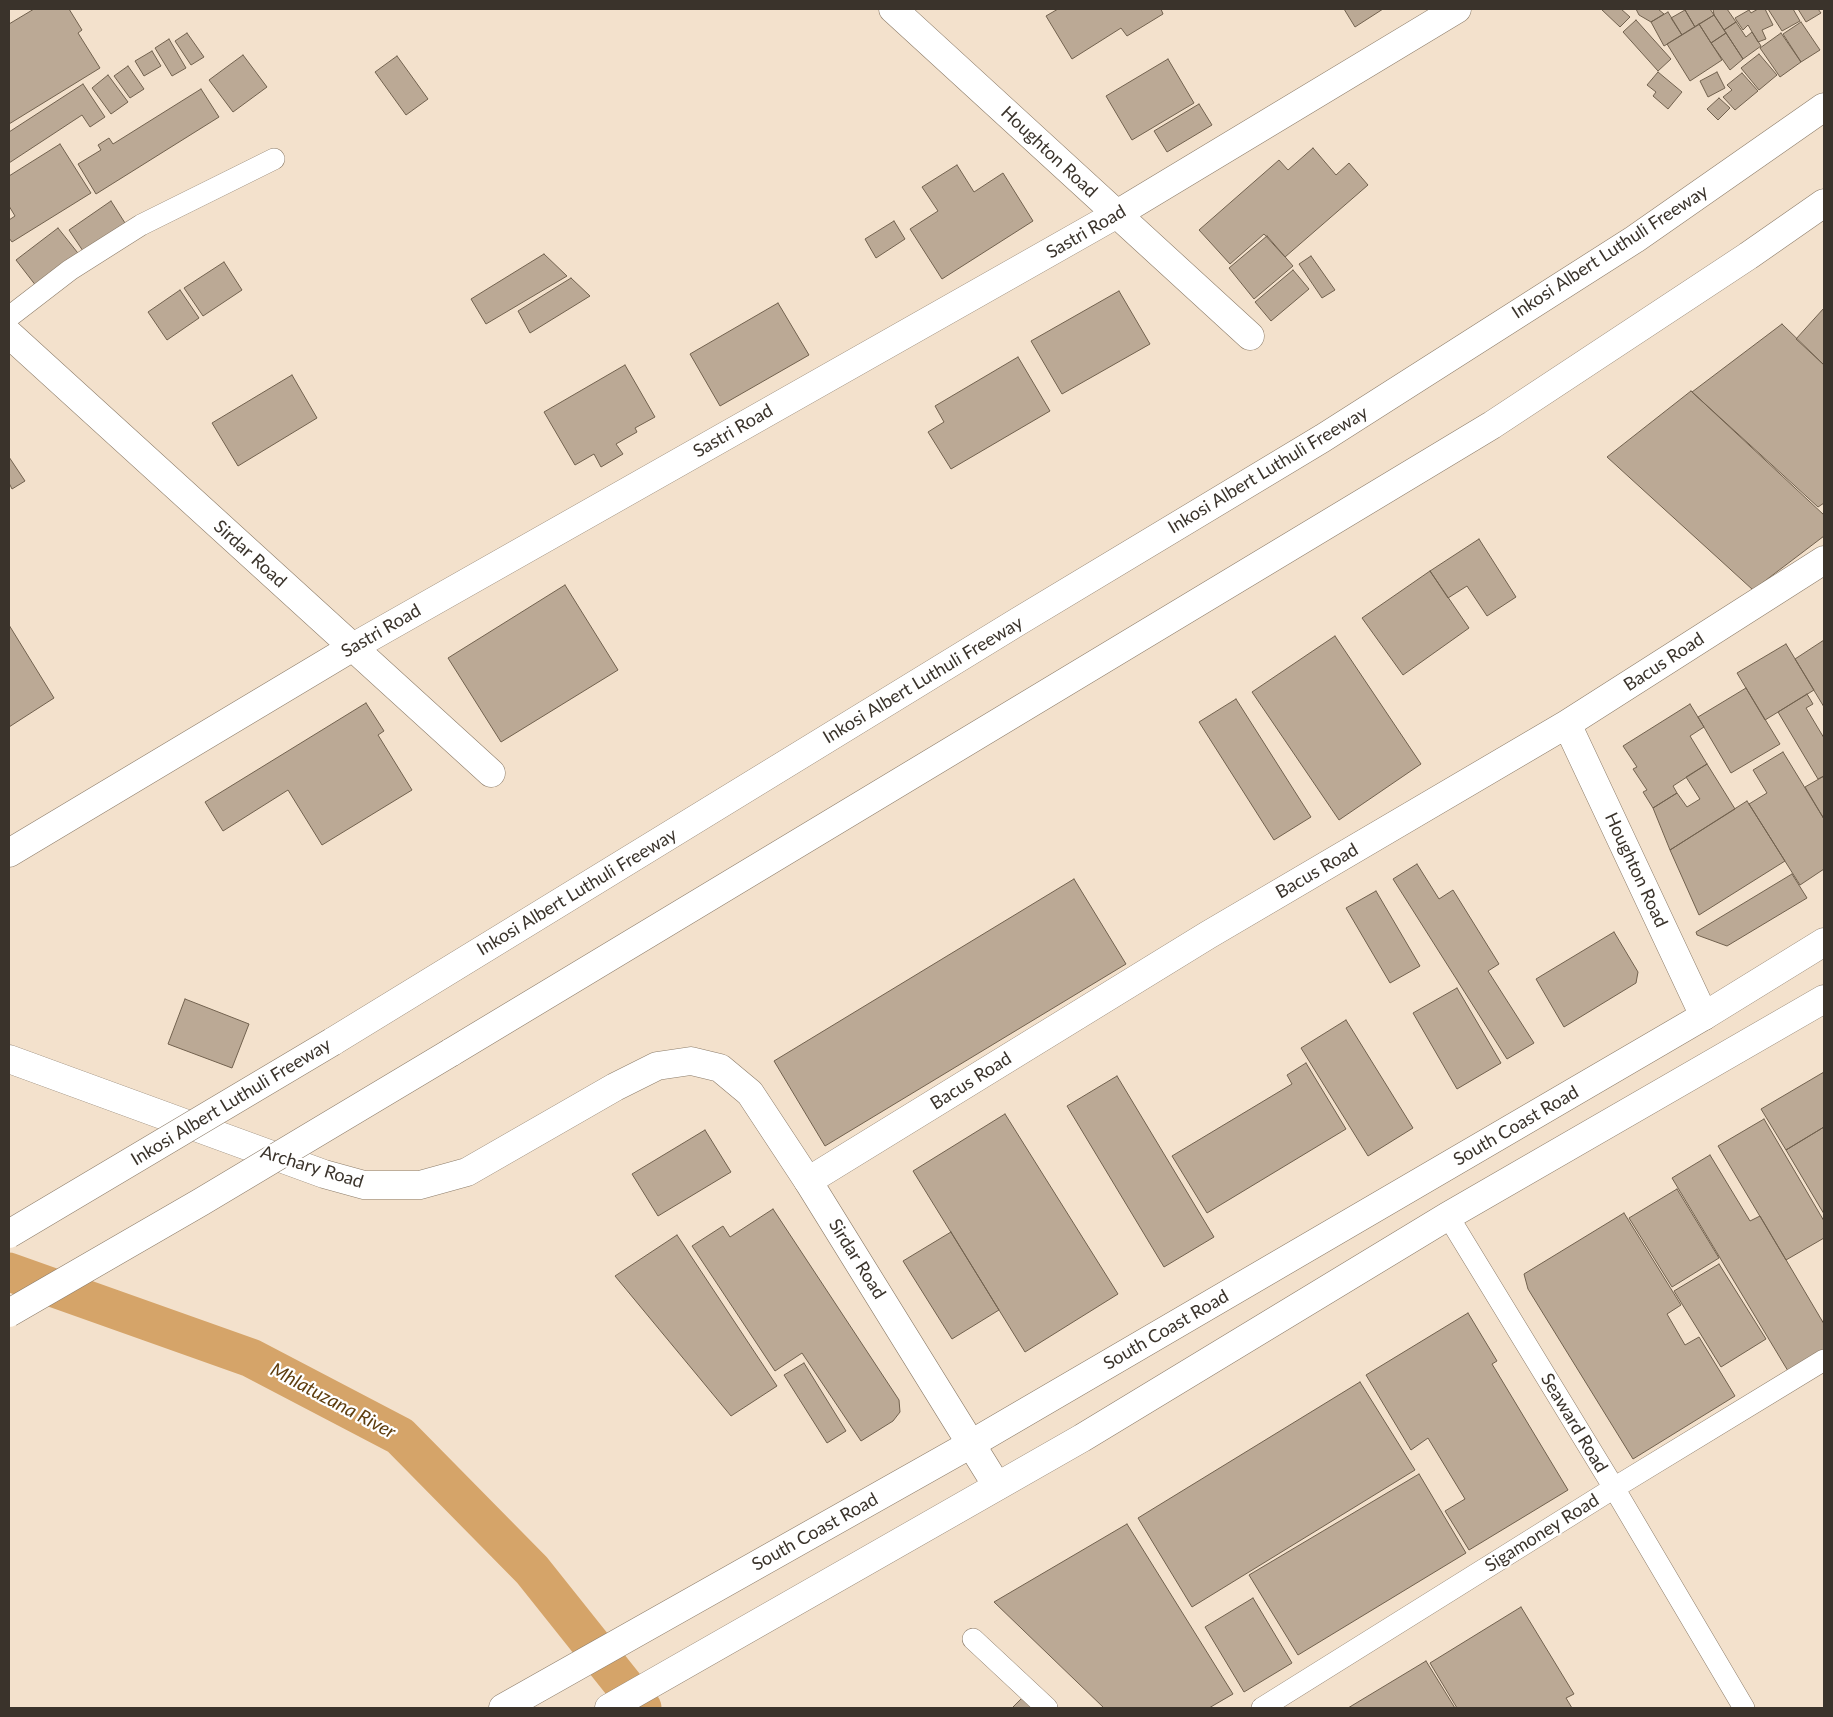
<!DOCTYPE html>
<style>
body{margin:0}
#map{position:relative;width:1833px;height:1717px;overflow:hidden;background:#f3e1cc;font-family:Lato,sans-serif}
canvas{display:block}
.frame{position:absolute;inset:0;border:10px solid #3a332b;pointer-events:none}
</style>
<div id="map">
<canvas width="1833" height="1717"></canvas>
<div class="frame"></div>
</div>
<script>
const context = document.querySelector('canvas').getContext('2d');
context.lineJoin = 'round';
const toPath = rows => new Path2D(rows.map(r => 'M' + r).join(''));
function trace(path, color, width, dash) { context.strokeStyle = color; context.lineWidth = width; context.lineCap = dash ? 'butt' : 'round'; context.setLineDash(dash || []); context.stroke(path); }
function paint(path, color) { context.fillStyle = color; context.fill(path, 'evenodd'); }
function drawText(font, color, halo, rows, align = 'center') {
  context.font = font + ' Lato,sans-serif'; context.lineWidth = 4.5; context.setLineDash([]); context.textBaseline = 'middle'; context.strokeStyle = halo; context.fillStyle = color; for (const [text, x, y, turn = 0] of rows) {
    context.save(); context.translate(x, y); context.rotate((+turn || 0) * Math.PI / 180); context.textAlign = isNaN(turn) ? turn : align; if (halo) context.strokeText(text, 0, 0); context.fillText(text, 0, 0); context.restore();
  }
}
trace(toPath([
 [9,1272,251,1358,400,1436,532,1570,642,1708]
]), '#d5a469', 39);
const building = toPath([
 [34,9,69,9,82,30,78,33,100,68,9,124,9,24,34,9],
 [1058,9,1161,9,1163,14,1127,36,1121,28,1072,59,1046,16,1058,9],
 [1344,9,1383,9,1355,27,1344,9],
 [1601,9,1621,9,1630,17,1620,27,1601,9],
 [1636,9,1658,9,1664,14,1651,22,1639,15,1636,9],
 [1688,9,1710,9,1714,15,1695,27,1685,10,1688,9],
 [1713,9,1727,9,1736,22,1724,30,1714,15,1713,9],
 [1758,9,1765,9,1773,25,1762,30,1766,39,1758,42,1748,25,1743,30,1735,18,1749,10,1751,13,1758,9],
 [1768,9,1793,9,1800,21,1782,31,1768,9],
 [1798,9,1818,9,1821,13,1806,22,1798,9],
 [1685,10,1695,27,1682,35,1671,18,1685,10],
 [1668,12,1682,35,1664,46,1651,22,1668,12],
 [1714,15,1726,33,1711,43,1699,24,1714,15],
 [1636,20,1671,59,1658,71,1623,32,1636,20],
 [1736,22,1746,37,1752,32,1761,46,1743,59,1724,30,1736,22],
 [1801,22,1820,50,1801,62,1783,34,1801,22],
 [1699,24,1722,60,1690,81,1667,44,1699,24],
 [187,33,204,57,191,65,175,41,187,33],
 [1726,33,1743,59,1730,70,1711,43,1726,33],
 [1781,33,1801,62,1780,77,1760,48,1781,33],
 [169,39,186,68,172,76,155,48,169,39],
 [152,51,161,66,144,76,135,61,152,51],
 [1759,54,1777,75,1759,90,1741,68,1759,54],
 [243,55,267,87,233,112,209,80,243,55],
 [397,56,428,99,406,115,375,72,397,56],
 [1168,59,1194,103,1132,140,1106,96,1168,59],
 [128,66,144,89,130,98,114,76,128,66],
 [1658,72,1682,92,1668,109,1653,96,1656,92,1647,85,1658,72],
 [1717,72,1725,88,1708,97,1700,81,1717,72],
 [1742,73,1758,91,1735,110,1723,97,1732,90,1727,85,1742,73],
 [108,75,128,102,111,114,92,88,108,75],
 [83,84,105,117,90,127,82,115,9,163,9,132,83,84],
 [201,89,219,117,96,194,78,164,101,150,98,145,109,138,113,144,201,89],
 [1719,98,1730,108,1718,120,1707,109,1719,98],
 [1199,104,1212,125,1167,152,1154,131,1199,104],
 [60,144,91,193,12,242,9,238,9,220,15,216,9,206,9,176,60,144],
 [1313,148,1336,175,1349,163,1368,185,1285,257,1264,234,1230,264,1199,230,1279,160,1288,170,1313,148],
 [957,165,974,192,1003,173,1033,221,942,279,910,229,938,211,922,187,957,165],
 [111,201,125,223,83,251,69,230,111,201],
 [894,221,905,239,876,258,865,239,894,221],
 [58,228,89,267,47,300,16,260,58,228],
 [1267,236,1293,266,1254,299,1229,268,1267,236],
 [544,254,567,276,486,324,471,299,544,254],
 [1311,256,1335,290,1322,298,1299,264,1311,256],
 [224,262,242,290,203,316,184,288,224,262],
 [1293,270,1309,289,1271,321,1255,302,1293,270],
 [571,278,590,296,530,333,518,311,571,278],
 [180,290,199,318,167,340,148,312,180,290],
 [1119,291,1150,344,1062,394,1031,341,1119,291],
 [778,303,809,355,720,406,690,354,778,303],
 [1824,308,1824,365,1796,339,1824,308],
 [1782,324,1824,365,1824,503,1818,507,1692,392,1782,324],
 [1018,357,1050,411,951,469,928,432,944,422,935,406,1018,357],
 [625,365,655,417,635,428,637,432,616,444,623,454,601,467,594,454,575,465,544,412,625,365],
 [292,375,317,418,238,466,212,423,292,375],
 [1691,391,1824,515,1824,536,1753,590,1607,457,1691,391],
 [9,457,25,481,12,489,9,483,9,457],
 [1479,539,1516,597,1487,616,1467,586,1448,598,1430,571,1479,539],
 [1430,571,1469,628,1403,675,1362,618,1430,571],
 [565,585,618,670,501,742,448,658,565,585],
 [9,625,54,698,9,727,9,625],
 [1335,636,1421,764,1339,820,1252,692,1335,636],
 [1824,640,1824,707,1795,659,1824,640],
 [1786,644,1814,690,1765,720,1737,673,1786,644],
 [1746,688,1780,744,1731,773,1698,717,1746,688],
 [1807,694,1813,704,1806,708,1824,738,1824,776,1818,779,1778,712,1807,694],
 [1236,699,1311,817,1274,840,1199,722,1236,699],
 [366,703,384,731,378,735,412,790,322,845,288,790,223,831,205,802,366,703],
 [1690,704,1704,727,1690,736,1707,764,1673,786,1677,793,1653,808,1643,792,1647,790,1633,769,1637,767,1623,746,1690,704],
 [1783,752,1824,819,1824,869,1800,885,1749,804,1767,793,1753,770,1783,752],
 [1707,764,1735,809,1670,850,1653,808,1677,793,1687,807,1700,799,1686,777,1707,764],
 [1824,776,1824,819,1805,787,1824,776],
 [1747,801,1785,861,1699,915,1670,850,1747,801],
 [1417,864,1439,899,1453,890,1499,964,1488,971,1534,1043,1507,1059,1393,879,1417,864],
 [1792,874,1807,898,1727,946,1697,935,1696,932,1792,874],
 [1074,879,1126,964,825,1146,774,1061,1074,879],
 [1376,891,1420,966,1390,983,1346,908,1376,891],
 [1614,932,1638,972,1636,983,1564,1027,1536,979,1614,932],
 [1457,988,1501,1063,1457,1089,1413,1013,1457,988],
 [185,999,249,1024,232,1068,168,1044,185,999],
 [1346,1020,1413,1128,1368,1156,1301,1048,1346,1020],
 [1306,1063,1346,1129,1207,1213,1172,1156,1292,1084,1287,1075,1306,1063],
 [1824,1072,1824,1127,1786,1150,1761,1109,1824,1072],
 [1117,1076,1214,1237,1164,1267,1067,1106,1117,1076],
 [1005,1114,1118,1294,1025,1352,913,1171,1005,1114],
 [1764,1119,1824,1221,1824,1238,1786,1260,1718,1146,1764,1119],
 [1824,1127,1824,1214,1786,1150,1824,1127],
 [705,1130,731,1172,658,1216,632,1174,705,1130],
 [1710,1155,1750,1221,1760,1216,1824,1324,1824,1349,1788,1371,1672,1178,1710,1155],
 [1677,1189,1719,1258,1672,1287,1629,1218,1677,1189],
 [773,1209,899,1400,900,1412,893,1421,861,1441,802,1353,775,1371,692,1246,723,1226,730,1237,773,1209],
 [1624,1213,1681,1305,1667,1314,1685,1345,1699,1337,1735,1396,1633,1459,1528,1289,1524,1274,1624,1213],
 [951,1232,999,1310,952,1339,903,1261,951,1232],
 [677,1235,777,1386,731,1416,615,1276,677,1235],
 [1719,1264,1766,1339,1721,1367,1674,1291,1719,1264],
 [1468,1313,1497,1361,1492,1364,1568,1490,1469,1550,1445,1511,1465,1499,1428,1438,1411,1450,1366,1375,1468,1313],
 [804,1363,846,1431,827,1443,784,1375,804,1363],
 [1360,1382,1415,1470,1192,1607,1138,1518,1360,1382],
 [1419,1474,1466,1553,1298,1655,1249,1575,1419,1474],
 [1127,1524,1233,1694,1209,1708,1104,1708,994,1602,1127,1524],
 [1253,1598,1292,1663,1244,1692,1205,1627,1253,1598],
 [1521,1607,1574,1694,1566,1698,1572,1708,1457,1708,1430,1663,1521,1607],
 [1426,1661,1455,1708,1348,1708,1426,1661],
 [1024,1696,1036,1708,1012,1708,1024,1696]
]);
paint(building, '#bba995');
trace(building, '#71614e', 1);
const lane = toPath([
 [9,317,70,270,141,225,274,159],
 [1448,1216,1614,1488,1744,1708],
 [973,1639,1047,1708],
 [1262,1708,1614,1488,1824,1360]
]);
const street = toPath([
 [893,9,1250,336],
 [9,334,491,773],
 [1567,724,1704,1016],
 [9,853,353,647,1117,214,1457,9],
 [808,1181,1208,935,1567,724,1824,560]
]);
const secondary = toPath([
 [9,1059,324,1174,364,1185,420,1185,467,1172,615,1087,657,1066,691,1061,720,1068,750,1093,808,1181,997,1486]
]);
const highway = toPath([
 [332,1042,1019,621,1323,438,1635,239,1824,107],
 [450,1053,1492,425,1748,256,1824,203],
 [503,1708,971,1444,1704,1016,1824,942],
 [609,1708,1082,1438,1448,1216,1824,999]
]);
trace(lane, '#8c7c69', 22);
trace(street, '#8c7c69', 29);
trace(secondary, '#8c7c69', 29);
trace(highway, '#8c7c69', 29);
trace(lane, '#fff', 21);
trace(street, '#fff', 28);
trace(secondary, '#fff', 28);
trace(highway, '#fff', 28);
const highwayBridge = toPath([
 [9,1234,332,1042],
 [9,1313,201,1202,450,1053]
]);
trace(highwayBridge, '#8c7c69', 29, []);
trace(highwayBridge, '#fff', 28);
drawText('18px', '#3a332b', '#fff', [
 ["Houghton Road",1049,152,43],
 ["Sastri Road",1086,232,-30],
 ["Inkosi Albert Luthuli Freeway",1610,252,-33],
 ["Sastri Road",733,431,-30],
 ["Inkosi Albert Luthuli Freeway",1268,470,-31],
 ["Sirdar Road",250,554,42],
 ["Sastri Road",381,631,-30],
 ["Bacus Road",1664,662,-33],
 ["Inkosi Albert Luthuli Freeway",923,680,-31],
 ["Houghton Road",1636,870,65],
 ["Bacus Road",1317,871,-30],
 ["Inkosi Albert Luthuli Freeway",577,892,-31],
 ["Bacus Road",971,1081,-32],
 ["Inkosi Albert Luthuli Freeway",231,1102,-31],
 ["South Coast Road",1516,1126,-30],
 ["Archary Road",312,1167,17],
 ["Sirdar Road",857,1259,58],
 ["South Coast Road",1166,1330,-30],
 ["Seaward Road",1574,1423,59],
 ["South Coast Road",815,1532,-29],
 ["Sigamoney Road",1542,1533,-32]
]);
drawText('italic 19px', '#5e3d0e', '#fff', [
 ["Mhlatuzana River",333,1401,28]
]);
</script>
